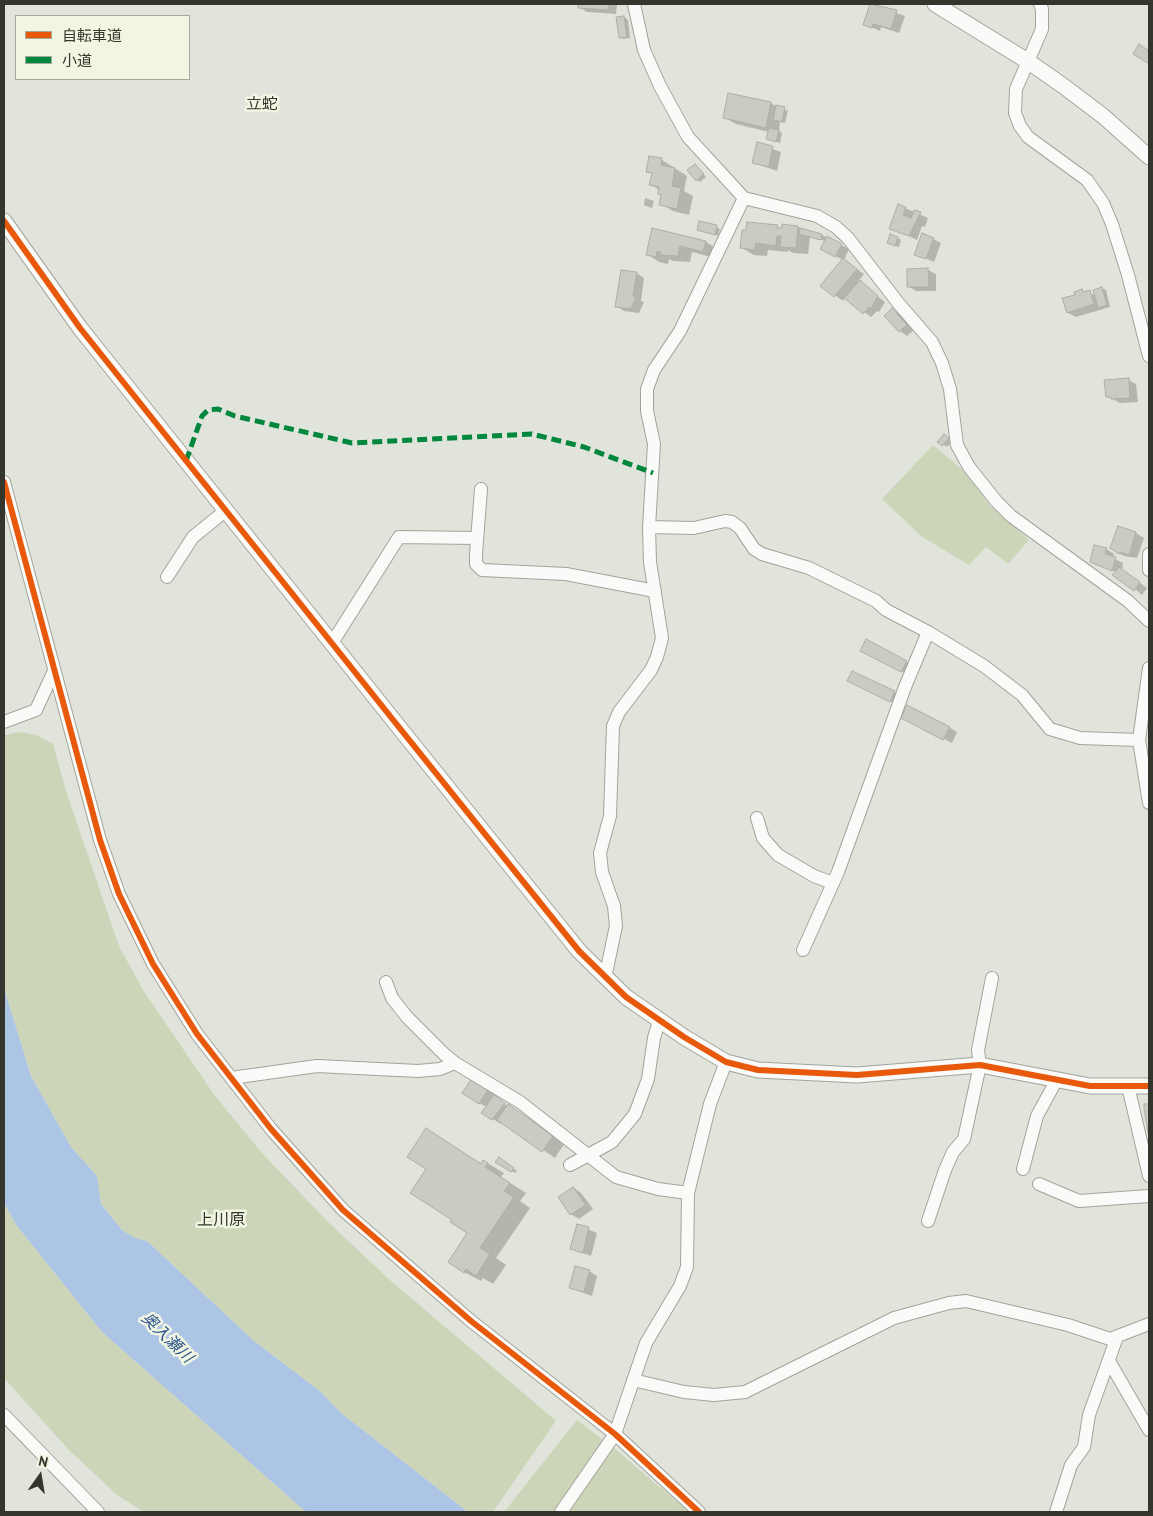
<!DOCTYPE html>
<meta charset="utf-8">
<style>
body{margin:0}
#map{position:relative;width:1153px;height:1516px;overflow:hidden;background:#e1e4da;font-family:"PT Sans","Noto Sans JP",sans-serif}
canvas{display:block}
.frame{position:absolute;inset:0;border:5px solid #34362e;pointer-events:none}
.legend{position:absolute;left:15px;top:15px;width:175px;height:65px;box-sizing:border-box;background:#f1f6e2;border:1px solid #a5a99a;margin:0;padding:6px 9px;list-style:none;font-size:15px;color:#34362e}
.legend li{display:flex;align-items:center;gap:10px;height:25px}
.legend b{width:25px;border:1px solid #a5a99a}
.north{position:absolute;left:15px;top:1451px;width:50px;height:50px;-webkit-text-stroke:4px #f1f6e2;paint-order:stroke;rotate:13deg;font-size:14px;font-weight:700;line-height:20px;text-align:center;color:#34362e}
.north::after{content:'';display:block;margin:auto;width:18px;height:22px;background:#34362e;clip-path:polygon(50% 0,100% 100%,50% 72%,0 100%)}
</style>
<div id="map">
<canvas width="1153" height="1516"></canvas>
<div class="frame"></div>
<ul class="legend">
<li><b style="height:6px;background:#e8590c"></b>自転車道</li>
<li><b style="height:6px;background:#00873e"></b>小道</li>
</ul>
<div class="north">N</div>
</div>
<script>
const context = document.querySelector('canvas').getContext('2d');
context.lineJoin = 'round';
function paint(path, color) { context.fillStyle = color; context.fill(path, 'evenodd'); }
const toPath = rows => new Path2D(rows.map(r => 'M' + r).join(''));
function trace(path, color, width, dash) { context.strokeStyle = color; context.lineWidth = width; context.lineCap = dash ? 'butt' : 'round'; context.setLineDash(dash || []); context.stroke(path); }
function drawText(font, color, halo, rows, align = 'center') {
  context.font = font + ' "PT Sans","Noto Sans JP",sans-serif'; context.lineWidth = 5; context.setLineDash([]); context.textBaseline = 'middle'; context.strokeStyle = halo; context.fillStyle = color; for (const [text, x, y, turn = 0] of rows) {
    context.save(); context.translate(x, y); context.rotate((+turn || 0) * Math.PI / 180); context.textAlign = isNaN(turn) ? turn : align; if (halo) context.strokeText(text, 0, 0); context.fillText(text, 0, 0); context.restore();
  }
}
paint(toPath([
 [933,445,976,481,979,491,991,507,1029,540,1008,564,986,547,969,565,921,536,882,499],
 [20,732,36,735,53,744,67,794,119,946,143,990,215,1096,262,1153,329,1223,391,1281,554,1419,555,1422,493,1512,468,1512,341,1413,321,1392,254,1341,147,1241,135,1238,122,1230,101,1204,97,1176,71,1147,31,1076,4,988,4,735],
 [4,1203,17,1226,102,1332,306,1512,144,1512,117,1495,68,1449,4,1378],
 [577,1420,615,1449,689,1512,504,1512]
]), '#cdd5b9');
paint(toPath([
 [4,988,31,1076,71,1147,97,1176,101,1204,122,1230,135,1238,147,1241,254,1341,321,1392,341,1413,468,1512,306,1512,102,1332,17,1226,4,1203]
]), '#adc5e4');
paint(toPath([
 [579,4,617,4,616,14,587,12,579,7],
 [871,4,905,16,899,33,881,27,880,31,865,24],
 [624,17,628,20,630,38,623,39,620,37],
 [729,94,771,103,783,111,788,110,785,123,780,122,779,131,782,133,780,143,768,139,769,132,736,124,724,117],
 [758,144,781,152,777,171,754,163],
 [662,160,687,176,684,191,693,196,689,215,673,211,661,204,662,195,660,190,651,185,653,174,648,171],
 [695,165,706,177,700,182,697,180],
 [645,198,654,201,652,208,644,205],
 [905,208,928,218,925,227,922,226,917,240,891,228],
 [717,227,720,229,718,236,699,230],
 [777,227,783,230,798,227,822,235,849,249,844,260,864,274,858,281,885,302,879,312,877,311,871,317,845,297,843,301,822,286,843,260,829,253,825,241,810,237,808,254,793,253,788,250,788,252,768,250,767,256,754,255,742,248],
 [653,229,706,242,718,249,715,258,692,252,690,262,673,261,669,259,668,264,659,262,647,254],
 [898,238,901,240,899,247,892,245],
 [933,239,941,243,934,262,916,254],
 [928,270,936,274,936,291,916,291,908,286],
 [636,273,644,278,641,301,644,302,639,313,624,311,616,306],
 [1102,288,1106,290,1110,307,1076,317,1068,313,1076,296,1082,291,1095,295],
 [892,310,900,314,914,330,907,336,900,331],
 [1128,380,1136,384,1138,402,1120,403,1107,396],
 [947,438,952,441,947,447,939,442],
 [1136,533,1144,538,1137,558,1124,556,1116,552],
 [1106,549,1114,554,1113,558,1123,563,1122,570,1147,588,1142,595,1116,572,1100,566],
 [869,655,906,662,914,666,909,675],
 [853,673,902,697,898,705,857,685],
 [910,722,950,728,957,732,952,743],
 [480,1085,496,1095,494,1097,564,1144,555,1158,502,1122,501,1124,483,1113,487,1107,479,1103],
 [426,1129,482,1164,484,1161,504,1173,501,1177,526,1193,520,1201,530,1208,496,1258,506,1265,493,1284,483,1278,481,1281,464,1272,468,1233,453,1219,428,1169],
 [499,1159,517,1171,515,1173,497,1162],
 [574,1188,581,1193,593,1209,579,1219,571,1214],
 [577,1225,597,1233,591,1256,571,1249],
 [589,1271,597,1276,592,1296,570,1288]
]), '#0003');
const building = toPath([
 [578,4,609,4,608,10,578,8,578,4],
 [870,4,897,10,891,29,873,24,872,28,863,25,870,4],
 [624,16,627,37,619,38,616,17,624,16],
 [1139,44,1149,51,1149,64,1133,54,1139,44],
 [728,93,771,102,766,128,723,118,728,93],
 [776,105,785,107,782,122,773,120,776,105],
 [769,128,779,130,776,142,766,139,769,128],
 [757,142,773,146,769,167,752,163,757,142],
 [649,156,662,158,661,165,675,168,672,186,681,188,677,209,659,205,661,195,658,194,659,187,649,185,652,173,646,172,649,156],
 [695,164,704,174,696,181,687,170,695,164],
 [898,204,906,207,903,215,911,218,914,210,921,212,909,236,889,229,898,204],
 [699,221,717,225,715,235,697,230,699,221],
 [747,222,778,225,777,228,782,228,782,224,798,226,796,248,780,247,781,236,777,236,776,246,756,243,755,250,740,248,742,230,746,230,747,222],
 [652,228,706,241,703,252,680,246,678,256,660,255,661,252,657,251,656,257,646,255,652,228],
 [800,228,822,234,821,240,799,234,800,228],
 [922,233,934,238,926,259,914,255,922,233],
 [890,234,898,237,895,246,887,243,890,234],
 [827,236,842,244,835,257,820,249,827,236],
 [843,258,857,269,834,297,820,286,843,258],
 [928,268,929,287,907,287,907,269,928,268],
 [621,270,637,272,633,296,636,297,631,309,615,307,621,270],
 [860,280,878,296,871,309,869,307,863,314,844,298,860,280],
 [1102,287,1107,305,1098,308,1093,290,1102,287],
 [1082,289,1083,292,1090,290,1094,304,1067,313,1062,298,1075,295,1074,292,1082,289],
 [892,308,907,325,899,332,884,316,892,308],
 [1129,378,1130,398,1111,399,1110,397,1106,397,1104,380,1129,378],
 [944,434,949,438,942,446,937,442,944,434],
 [1118,526,1136,532,1129,555,1120,552,1119,554,1110,548,1118,526],
 [1094,545,1107,548,1105,554,1116,557,1112,571,1090,562,1094,545],
 [1119,567,1140,582,1134,591,1112,575,1119,567],
 [866,639,907,661,901,672,860,651,866,639],
 [852,671,895,691,890,702,847,681,852,671],
 [907,705,950,727,943,740,901,718,907,705],
 [472,1078,488,1090,479,1104,462,1093,472,1078],
 [494,1095,505,1103,492,1120,481,1113,494,1095],
 [508,1104,553,1136,542,1152,497,1120,508,1104],
 [1144,1104,1149,1104,1149,1138,1144,1109,1144,1104],
 [426,1128,481,1164,483,1160,488,1163,485,1167,510,1183,504,1191,514,1197,480,1248,490,1254,476,1276,466,1269,464,1273,448,1262,467,1233,450,1222,452,1220,410,1193,426,1169,407,1157,426,1128],
 [499,1157,514,1168,511,1172,495,1162,499,1157],
 [573,1187,586,1205,570,1215,558,1197,573,1187],
 [577,1224,589,1227,583,1253,570,1249,577,1224],
 [575,1266,590,1270,584,1292,569,1288,575,1266]
]);
paint(building, '#c9ccc3');
trace(building, '#acafa7', 1);
const minor = toPath([
 [634,4,644,50,660,86,688,137,744,198,817,216,836,227,848,238,899,304,932,342,942,363,950,389,957,445,969,467,997,502,1011,516,1128,601,1149,621],
 [1040,4,1042,9,1042,29,1016,89,1015,113,1020,126,1028,137,1087,180,1103,203,1112,224,1128,275,1149,356],
 [4,482,100,840,119,894,153,964,197,1034,271,1129,343,1210,471,1321,615,1434,699,1512],
 [481,489,476,554,476,564,482,570,566,574,655,591],
 [649,527,694,528,725,521,732,522,740,528,754,549,762,554,809,568,876,601,886,610,928,632,984,666,1022,695,1050,729,1080,738,1139,740],
 [1149,554,1149,570],
 [167,577,193,537,225,511],
 [332,643,399,537,477,538],
 [1149,668,1139,740,1149,803],
 [4,722,36,710,53,673],
 [757,818,763,838,778,855,814,876,833,883],
 [803,950,838,872,905,687,928,632],
 [605,978,616,926,614,906,602,872,600,853,610,816,613,726,619,712,651,670,657,657,662,638,650,562,649,527,654,444,647,411,647,389,654,370,680,331,744,198],
 [386,982,392,998,407,1017,444,1054,455,1063,520,1102,616,1177,658,1189,688,1193],
 [231,1078,317,1066,418,1071,440,1069,455,1063],
 [1128,1086,1149,1176],
 [570,1165,612,1142,635,1114,648,1079,654,1038,659,1021],
 [1023,1169,1037,1116,1056,1081],
 [1039,1184,1079,1201,1149,1196],
 [928,1221,945,1170,953,1152,964,1139,980,1065,978,1050,992,978],
 [1109,1361,1149,1430],
 [633,1380,684,1392,714,1395,745,1392,894,1318,949,1303,966,1301,1068,1325,1110,1339,1149,1324],
 [4,1415,98,1512],
 [561,1512,615,1434,646,1343,680,1286,687,1267,688,1193,710,1104,726,1062],
 [1056,1512,1071,1465,1084,1447,1089,1415,1117,1337]
]);
const tertiary = toPath([
 [935,4,1029,62,1062,85,1103,116,1149,157],
 [4,221,80,328,402,731,579,951,626,997,684,1037,726,1062,758,1070,857,1075,980,1065,1090,1086,1149,1086]
]);
trace(minor, '#a1a49c', 14);
trace(tertiary, '#a1a49c', 17);
trace(minor, '#fafbf9', 12);
trace(tertiary, '#fafbf9', 15);
trace(toPath([
 [186,461,202,416,208,410,218,409,235,416,352,443,532,434,584,447,653,473]
]), '#00873e', 5, [10, 5]);
trace(toPath([
 [4,221,80,328,402,731,579,951,626,997,684,1037,726,1062,758,1070,857,1075,980,1065,1090,1086,1149,1086],
 [4,482,100,840,119,894,153,964,197,1034,271,1129,343,1210,471,1321,615,1434,699,1512]
]), '#e8590c', 6);
drawText('16px', '#34362e', '#f1f6e2', [
 ["立蛇",262,104],
 ["上川原",221,1220]
]);
drawText('italic 16px', '#29518c', '#f1f6e2', [
 ["奥入瀬川",167,1338,44]
]);
</script>
